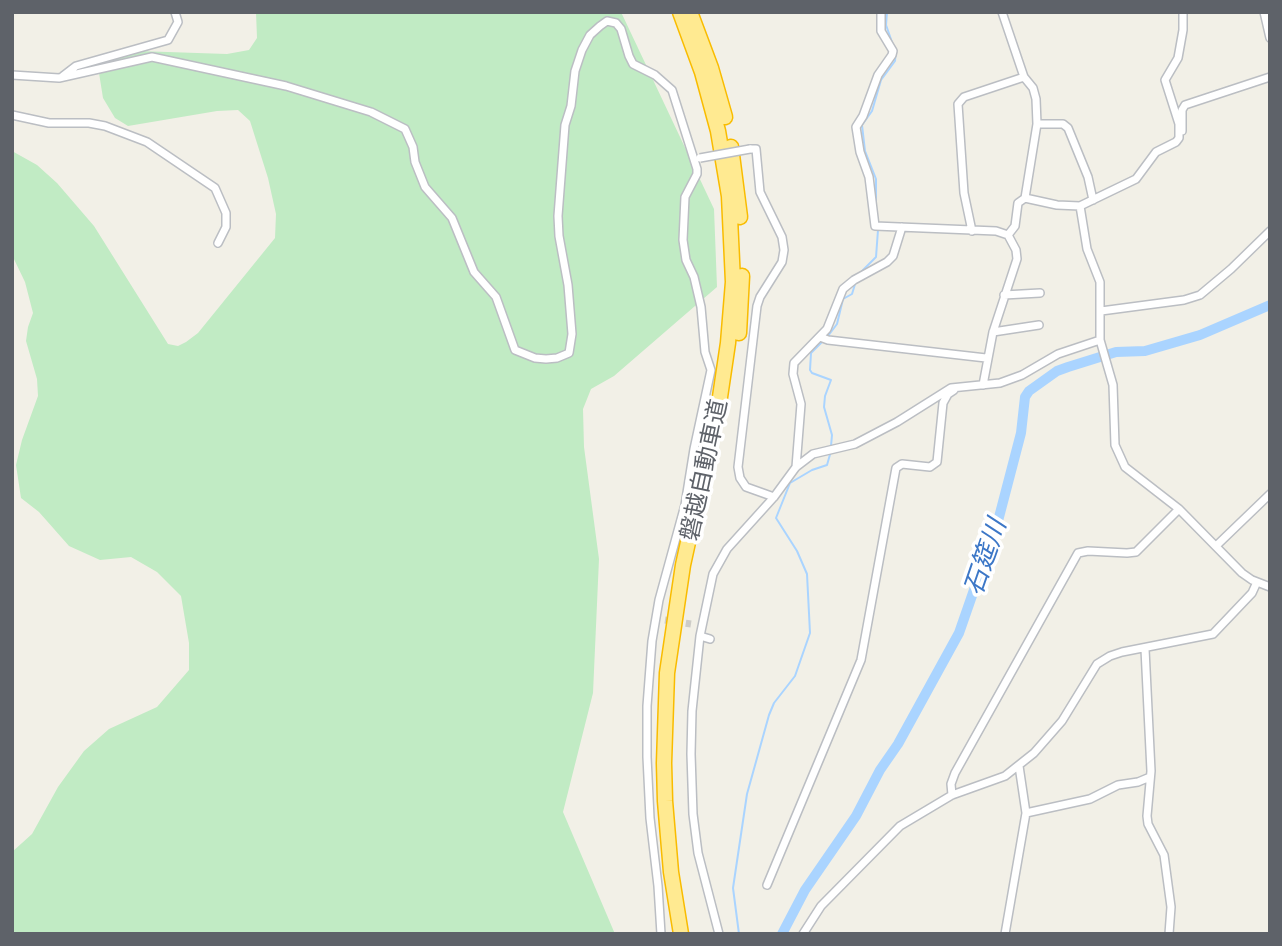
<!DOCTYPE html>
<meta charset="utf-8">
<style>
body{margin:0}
#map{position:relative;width:1282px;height:946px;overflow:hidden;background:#f2f0e7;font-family:Commissioner,sans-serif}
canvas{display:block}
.frame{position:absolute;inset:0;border:14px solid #5e6269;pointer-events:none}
</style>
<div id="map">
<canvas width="1282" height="946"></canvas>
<div class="frame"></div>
</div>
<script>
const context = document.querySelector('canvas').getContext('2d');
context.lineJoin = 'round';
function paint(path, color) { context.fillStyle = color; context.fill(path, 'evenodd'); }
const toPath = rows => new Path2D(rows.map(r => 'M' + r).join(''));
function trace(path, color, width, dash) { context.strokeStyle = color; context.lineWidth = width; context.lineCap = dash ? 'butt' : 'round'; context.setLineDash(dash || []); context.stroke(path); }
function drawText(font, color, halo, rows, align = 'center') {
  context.font = font + ' Commissioner,"Noto Sans JP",sans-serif'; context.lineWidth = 7; context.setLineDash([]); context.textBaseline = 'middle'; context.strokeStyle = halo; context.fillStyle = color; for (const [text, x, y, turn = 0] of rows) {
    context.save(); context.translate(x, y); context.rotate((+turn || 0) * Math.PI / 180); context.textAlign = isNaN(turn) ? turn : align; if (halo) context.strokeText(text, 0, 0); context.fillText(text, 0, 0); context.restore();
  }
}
paint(toPath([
 [256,12,621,12,714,209,717,287,614,376,591,389,583,409,584,447,599,559,593,693,563,812,615,934,12,934,12,852,32,834,58,787,84,751,109,729,157,707,189,670,189,643,181,596,157,572,131,557,100,560,69,546,39,512,21,498,16,465,22,440,38,396,37,379,26,341,28,327,33,313,25,282,12,255,12,151,37,165,57,183,94,226,168,344,178,346,186,342,198,333,275,238,276,214,268,178,250,121,238,110,217,111,128,126,115,118,103,98,99,73,110,59,138,51,227,54,249,50,257,38]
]), '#c1ebc4');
trace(toPath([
 [887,12,886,25,893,45],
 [876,204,876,179,865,151,862,125,872,111,881,80,895,61,896,50],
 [862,271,876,257,878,230],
 [828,336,837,324,843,299,852,294,856,281],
 [824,340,811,353,810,370,812,373,831,380,825,396,824,407,832,435,831,446],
 [739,934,733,888,747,794,769,715,774,703,795,676,810,633,807,574,797,551,776,518,790,483,812,470,827,465,831,451]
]), '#aad4ff', 2);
trace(toPath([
 [782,934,805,890,856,816,880,770,898,744,959,633,998,521,1021,433,1025,397,1029,391,1057,371,1068,367,1116,352,1145,351,1200,335,1270,305]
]), '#aad4ff', 10);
trace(toPath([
 [665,620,691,624]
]), '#cdccc8', 7, [7, 3.5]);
const street = toPath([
 [881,12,881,31,893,51,892,55,878,75,863,116,856,127,860,152,869,177,875,226,996,231,1008,235],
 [1002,12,1024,77,1033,88,1036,99,1037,124,1025,198],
 [1264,12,1270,38],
 [12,75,59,78,152,57,286,86,371,112,405,129,413,147,415,162,425,187,452,218,474,272,496,297,515,350,535,358,546,359,557,358,569,353,572,334,568,285,559,236,558,216,565,125,571,106,575,71,582,50,590,35,600,26,607,21,616,23,621,29,629,56,633,64,655,75,672,90,697,169,697,174,685,197,683,240,686,260,694,277,701,307,705,352,711,370,694,449,685,505,659,600,652,641,647,706,647,757,650,818,658,886,661,934],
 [63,76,76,66,168,40,178,22,175,12],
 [12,115,49,123,89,123,105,126,147,142,215,188,226,213,226,227,218,243],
 [1037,124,1063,124,1068,128,1088,177,1093,200],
 [1182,131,1182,110,1185,105,1270,77],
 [750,149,756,149,760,192,782,237,784,250,782,262,760,297,757,306,738,467,740,478,746,487,774,497],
 [1080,206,1136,179,1156,152,1176,142,1179,138,1179,124,1165,80,1178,58,1183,30,1183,12],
 [972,231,964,193,958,104,964,97,1024,77],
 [1004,295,1040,293],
 [1101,311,1184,300,1200,295,1231,269,1270,231],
 [993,332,1039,325],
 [820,337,828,340,986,358],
 [1100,340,1113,385,1115,445,1125,467,1179,509,1242,573,1252,580,1270,587],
 [796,467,801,404,793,374,794,363,827,329,843,289,854,280,887,262,893,256,902,227],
 [1216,546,1270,494],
 [700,636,713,574,727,549,774,497,796,467,813,454,855,444,897,422,951,388,1000,383,1022,375,1058,354,1100,340,1100,282,1087,249,1080,206,1057,205,1025,198,1018,203,1015,226,1008,235,1016,250,1017,259,993,332,983,385],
 [710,639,700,636,692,711,691,754,693,814,698,853,719,934],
 [1145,649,1151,771,1147,816,1148,824,1164,855,1171,907,1169,934],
 [952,795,951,784,955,773,1078,553,1088,551,1127,553,1136,552,1179,509],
 [1026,813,1090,799,1118,785,1138,782,1150,777],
 [767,885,861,660,896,468,902,464,930,467,937,462,943,403,948,394,954,390],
 [803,934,821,906,900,826,952,795,1005,776,1034,753,1062,721,1097,664,1110,656,1122,652,1213,634,1252,593,1257,582],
 [1005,934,1026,813,1019,766]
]);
const highway = toPath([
 [680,12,702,72,718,131,729,196,733,282,728,343,720,397,683,565,667,673,664,763,665,801,671,872,681,934],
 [690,12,711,68,725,117],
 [731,147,740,217],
 [739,333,742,276]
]);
trace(street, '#bbbec3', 10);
trace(highway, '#f9bc00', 17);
trace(street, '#fff', 7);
trace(highway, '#ffea91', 14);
const streetBridge = toPath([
 [700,158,750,149]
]);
trace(streetBridge, '#bbbec3', 10, []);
trace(streetBridge, '#fff', 7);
drawText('24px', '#5e6269', '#fff', [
 ["磐越自動車道",704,470,-78]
]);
drawText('italic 26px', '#3c77c7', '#fff', [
 ["石筵川",985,557,-71]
]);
</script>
